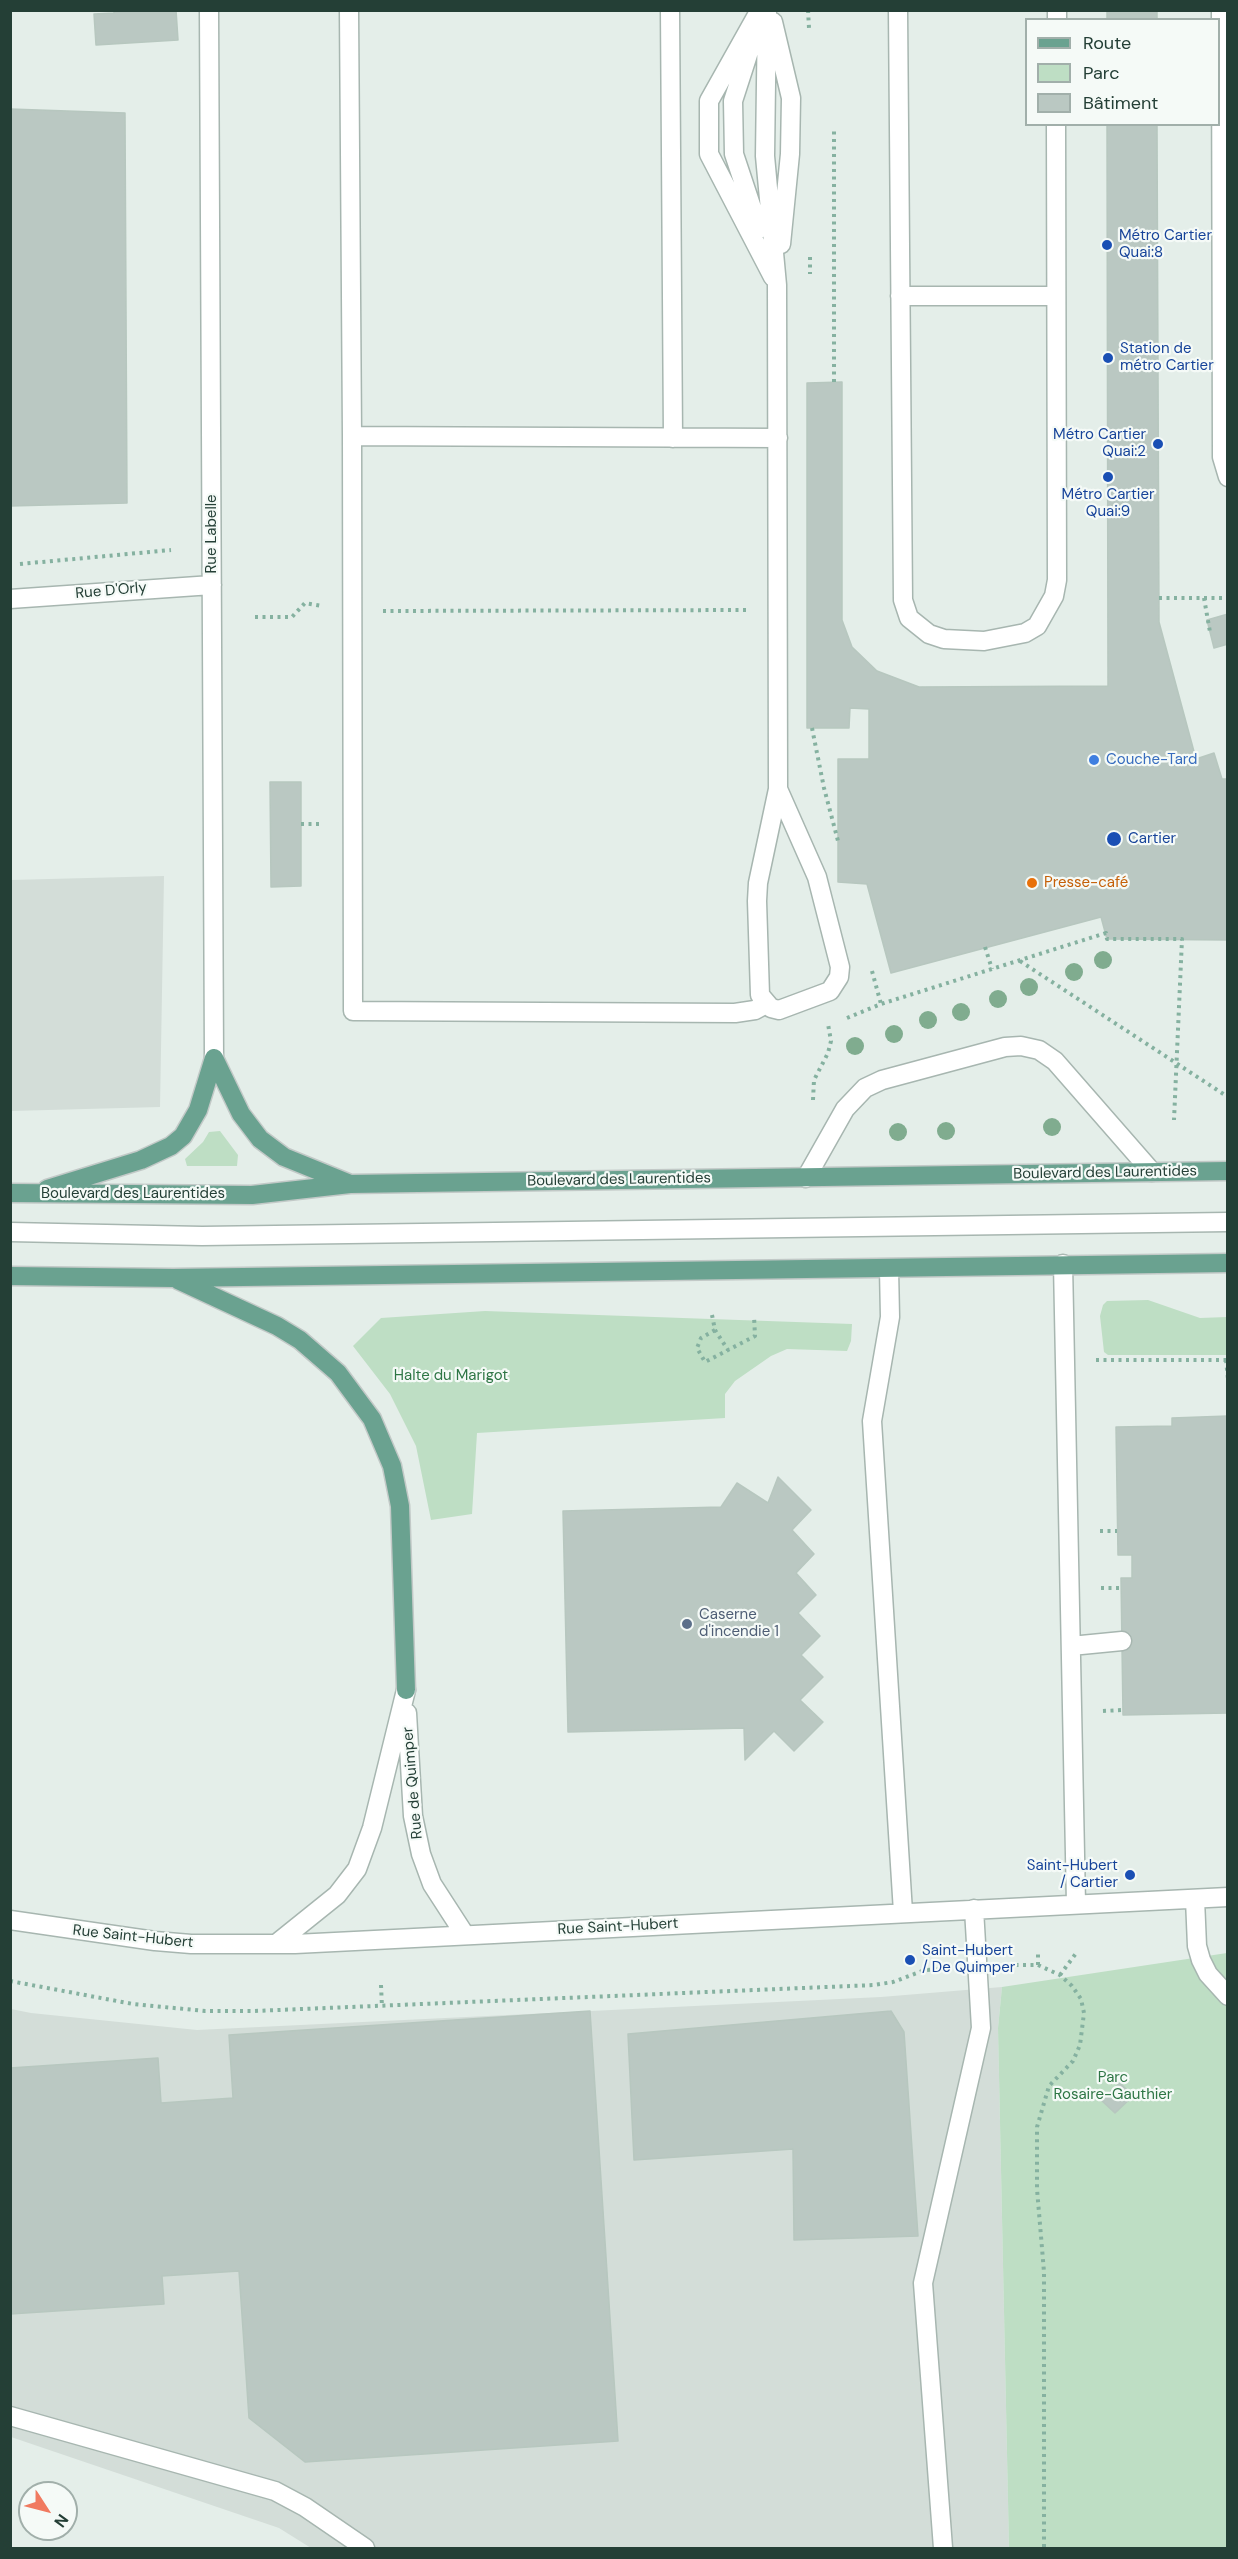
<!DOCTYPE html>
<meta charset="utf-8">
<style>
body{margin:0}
#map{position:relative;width:1238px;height:2559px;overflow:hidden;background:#e4eee9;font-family:"DM Sans",sans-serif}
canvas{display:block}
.frame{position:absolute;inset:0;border:12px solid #243f36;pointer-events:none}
.legend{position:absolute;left:1025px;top:18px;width:195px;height:108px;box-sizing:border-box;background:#f5faf7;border:2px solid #a1afaa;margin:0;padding:8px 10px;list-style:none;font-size:18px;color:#243f36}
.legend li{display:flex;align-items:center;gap:12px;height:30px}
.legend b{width:30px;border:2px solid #a1afaa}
.north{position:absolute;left:18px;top:2481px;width:60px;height:60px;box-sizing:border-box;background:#f5faf7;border:2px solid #a1afaa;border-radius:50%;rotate:126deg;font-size:16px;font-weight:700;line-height:24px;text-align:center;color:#243f36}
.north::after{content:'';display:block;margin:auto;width:21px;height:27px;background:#f07a60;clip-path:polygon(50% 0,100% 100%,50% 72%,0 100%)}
</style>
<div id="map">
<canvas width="1238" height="2559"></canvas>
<div class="frame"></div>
<ul class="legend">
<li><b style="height:8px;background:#6aa290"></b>Route</li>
<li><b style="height:16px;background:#bedec4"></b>Parc</li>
<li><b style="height:16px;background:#bac8c2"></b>Bâtiment</li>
</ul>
<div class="north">N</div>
</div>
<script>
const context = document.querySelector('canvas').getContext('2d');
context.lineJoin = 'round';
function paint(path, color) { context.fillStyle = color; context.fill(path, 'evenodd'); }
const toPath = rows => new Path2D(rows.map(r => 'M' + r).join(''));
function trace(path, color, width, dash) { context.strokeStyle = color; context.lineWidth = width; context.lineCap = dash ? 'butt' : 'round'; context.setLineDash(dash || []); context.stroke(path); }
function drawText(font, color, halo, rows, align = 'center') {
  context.font = font + ' "DM Sans",sans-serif'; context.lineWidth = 4.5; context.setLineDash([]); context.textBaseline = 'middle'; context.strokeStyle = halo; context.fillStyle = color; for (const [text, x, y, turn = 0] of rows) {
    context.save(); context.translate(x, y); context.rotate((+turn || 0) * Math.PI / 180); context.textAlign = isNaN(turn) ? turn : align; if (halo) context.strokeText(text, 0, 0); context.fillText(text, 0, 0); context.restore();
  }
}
paint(toPath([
 [164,876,160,1107,11,1111,11,880],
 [1002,1987,998,2028,1009,2548,311,2548,279,2528,11,2437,11,2009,31,2013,197,2030,881,1997]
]), '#d3ddd8');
paint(toPath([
 [220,1131,238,1155,237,1166,187,1166,185,1159,203,1142,209,1132],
 [1148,1300,1200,1318,1227,1317,1227,1355,1108,1355,1104,1352,1100,1316,1103,1305,1107,1301],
 [485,1311,852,1324,851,1341,847,1351,787,1349,771,1356,735,1381,725,1394,725,1418,477,1433,472,1514,431,1520,416,1446,390,1394,353,1346,381,1318],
 [1227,1953,1227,2548,1009,2548,998,2028,1002,1987]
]), '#bedec4');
const building = toPath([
 [114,10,176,10,178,40,96,45,94,14,114,13,114,10],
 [1107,10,1157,10,1157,20,1107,20,1107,10],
 [10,109,125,113,127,503,10,506,10,109],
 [1107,124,1157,124,1159,622,1196,759,1214,753,1222,779,1228,779,1228,940,1107,939,1101,917,891,973,867,884,838,882,838,759,869,759,869,709,850,708,849,728,807,728,807,383,842,382,842,620,852,647,877,671,919,687,1108,686,1107,124],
 [1228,614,1228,644,1214,648,1207,620,1228,614],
 [270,782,301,782,301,886,271,887,270,782],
 [1228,1416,1228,1713,1123,1715,1121,1578,1132,1578,1132,1555,1118,1555,1116,1427,1172,1426,1172,1418,1228,1416],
 [778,1477,811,1510,792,1530,814,1554,796,1573,816,1595,798,1613,820,1636,801,1655,823,1677,800,1700,823,1722,794,1751,774,1731,745,1760,744,1728,568,1732,563,1511,721,1507,737,1483,768,1503,778,1477],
 [590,2011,618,2441,305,2462,249,2418,239,2271,162,2276,164,2304,10,2314,10,2068,158,2058,161,2103,233,2098,229,2035,590,2011],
 [891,2011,904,2032,918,2236,794,2240,793,2149,634,2160,628,2034,891,2011],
 [1120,2083,1133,2096,1115,2113,1101,2100,1120,2083]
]);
paint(building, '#bac8c2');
trace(building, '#b7c7bf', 1.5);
const minor = toPath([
 [209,10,214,1058],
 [349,10,352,436],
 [670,10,673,438],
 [760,10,709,101,709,154,773,277],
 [767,10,765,156,777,285,778,789,758,883,757,901,760,995,771,1008,779,1010,830,991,839,977,840,967,817,877,778,789],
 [898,10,903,600,909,618,929,634,944,639,984,641,1025,633,1037,626,1054,596,1057,580,1056,124],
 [1221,10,1222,457,1228,477],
 [1057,20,1057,10],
 [773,22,791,98,790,154,781,244],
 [754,36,733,101,734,154,759,229],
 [900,296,1056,296],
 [10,599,212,585],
 [766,1004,755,1010,735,1013,353,1011,352,436,778,438],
 [806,1178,845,1109,865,1088,882,1080,1005,1047,1021,1046,1039,1050,1055,1061,1152,1172],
 [10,1232,202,1236,1228,1222],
 [1063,1264,1076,1904],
 [889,1269,890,1317,872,1421,903,1912],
 [1071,1646,1122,1641],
 [407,1713,413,1816,421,1854,432,1884,465,1935],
 [1195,1899,1197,1946,1201,1960,1208,1974,1228,1996],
 [10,1920,155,1941,191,1944,295,1944,1228,1897],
 [276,1944,337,1895,357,1869,372,1828,406,1690],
 [10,2416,275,2491,305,2507,365,2548],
 [943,2548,923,2283,981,2028,974,1909]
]);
const major = toPath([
 [214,1058,241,1114,260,1139,284,1157,348,1183],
 [47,1189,141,1160,171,1146,183,1136,198,1110,214,1058],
 [10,1193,252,1195,350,1184,1228,1171],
 [10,1276,173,1278,1228,1263],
 [178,1280,277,1326,300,1340,338,1373,372,1419,392,1466,400,1506,406,1690]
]);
trace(minor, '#a7b6b0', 21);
trace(major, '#c2c9c7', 21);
trace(toPath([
 [808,10,809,28],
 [810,257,810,274],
 [834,382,834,127],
 [20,564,171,550],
 [1159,598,1228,598],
 [1204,598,1210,632],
 [383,611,748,610],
 [255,617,292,617,305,603,322,606],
 [812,728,824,788,838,841],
 [301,824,322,824],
 [985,947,992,969],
 [1020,961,1228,1097],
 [872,971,881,1004],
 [847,1018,881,1004,1106,933,1107,939,1182,939,1174,1120],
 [813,1100,814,1080,828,1053,831,1041,828,1024],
 [712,1315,715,1330,728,1350],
 [715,1330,701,1338,697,1348,705,1362,755,1336,754,1316],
 [1096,1360,1228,1360],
 [1226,1360,1228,1379],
 [1100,1531,1117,1531],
 [1101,1588,1121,1588],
 [1103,1711,1123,1710],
 [1008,1965,1038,1965,1060,1975,1072,1986,1081,1999,1084,2013,1080,2045,1073,2061,1049,2086,1037,2127,1037,2189,1044,2272,1044,2548],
 [1038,1965,1038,1954],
 [1060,1975,1077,1952],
 [10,1981,133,2004,205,2011,255,2011,874,1985,893,1982,925,1970,946,1969],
 [381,1985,382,2007]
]), '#85b1a0', 4, [3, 4.5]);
trace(minor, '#fff', 18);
trace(major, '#6aa290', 18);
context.fillStyle = '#80ac8f';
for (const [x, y] of [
 [1103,960],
 [1074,972],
 [1029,987],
 [998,999],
 [961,1012],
 [928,1020],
 [894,1034],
 [855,1046],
 [1052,1127],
 [946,1131],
 [898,1132]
]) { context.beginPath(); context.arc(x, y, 9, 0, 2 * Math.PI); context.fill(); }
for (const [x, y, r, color] of [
 [1107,245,6,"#1a4fb4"],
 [1108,358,6,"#1a4fb4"],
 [1158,444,6,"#1a4fb4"],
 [1108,477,6,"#1a4fb4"],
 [1094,760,6,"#3f7fe0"],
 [1114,839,8,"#1a4fb4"],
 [1032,883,6,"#e8710a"],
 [687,1624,6,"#5c6f8a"],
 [1130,1875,6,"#1a4fb4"],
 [910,1960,6,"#1a4fb4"]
]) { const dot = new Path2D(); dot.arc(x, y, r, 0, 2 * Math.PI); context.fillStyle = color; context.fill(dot); trace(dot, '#f5faf7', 2); }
drawText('15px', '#164399', '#f5faf7', [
 ["Métro Cartier",1119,236],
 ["Quai:8",1119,253],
 ["Station de",1120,349],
 ["métro Cartier",1120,366],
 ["Métro Cartier",1146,435,"right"],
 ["Quai:2",1146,452,"right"],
 ["Métro Cartier",1108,495,"center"],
 ["Quai:9",1108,512,"center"],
 ["Cartier",1128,839],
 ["Saint-Hubert",1118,1866,"right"],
 ["/ Cartier",1118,1883,"right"],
 ["Saint-Hubert",922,1951],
 ["/ De Quimper",922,1968]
], 'left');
drawText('15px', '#243f36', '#f5faf7', [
 ["Rue Labelle",212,534,-90],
 ["Rue D'Orly",111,591,-5],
 ["Boulevard des Laurentides",1105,1173,-1],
 ["Boulevard des Laurentides",619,1180,-1],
 ["Boulevard des Laurentides",133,1194],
 ["Rue de Quimper",413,1783,-95],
 ["Rue Saint-Hubert",618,1927,-3],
 ["Rue Saint-Hubert",133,1937,6]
]);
drawText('15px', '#366cbe', '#f5faf7', [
 ["Couche-Tard",1106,760]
], 'left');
drawText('15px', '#c56008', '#f5faf7', [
 ["Presse-café",1044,883]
], 'left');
drawText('15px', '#2e7645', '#f5faf7', [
 ["Halte du Marigot",451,1376],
 ["Parc",1113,2078],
 ["Rosaire-Gauthier",1113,2095]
]);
drawText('15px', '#4e5e75', '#f5faf7', [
 ["Caserne",699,1615],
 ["d'incendie 1",699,1632]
], 'left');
</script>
